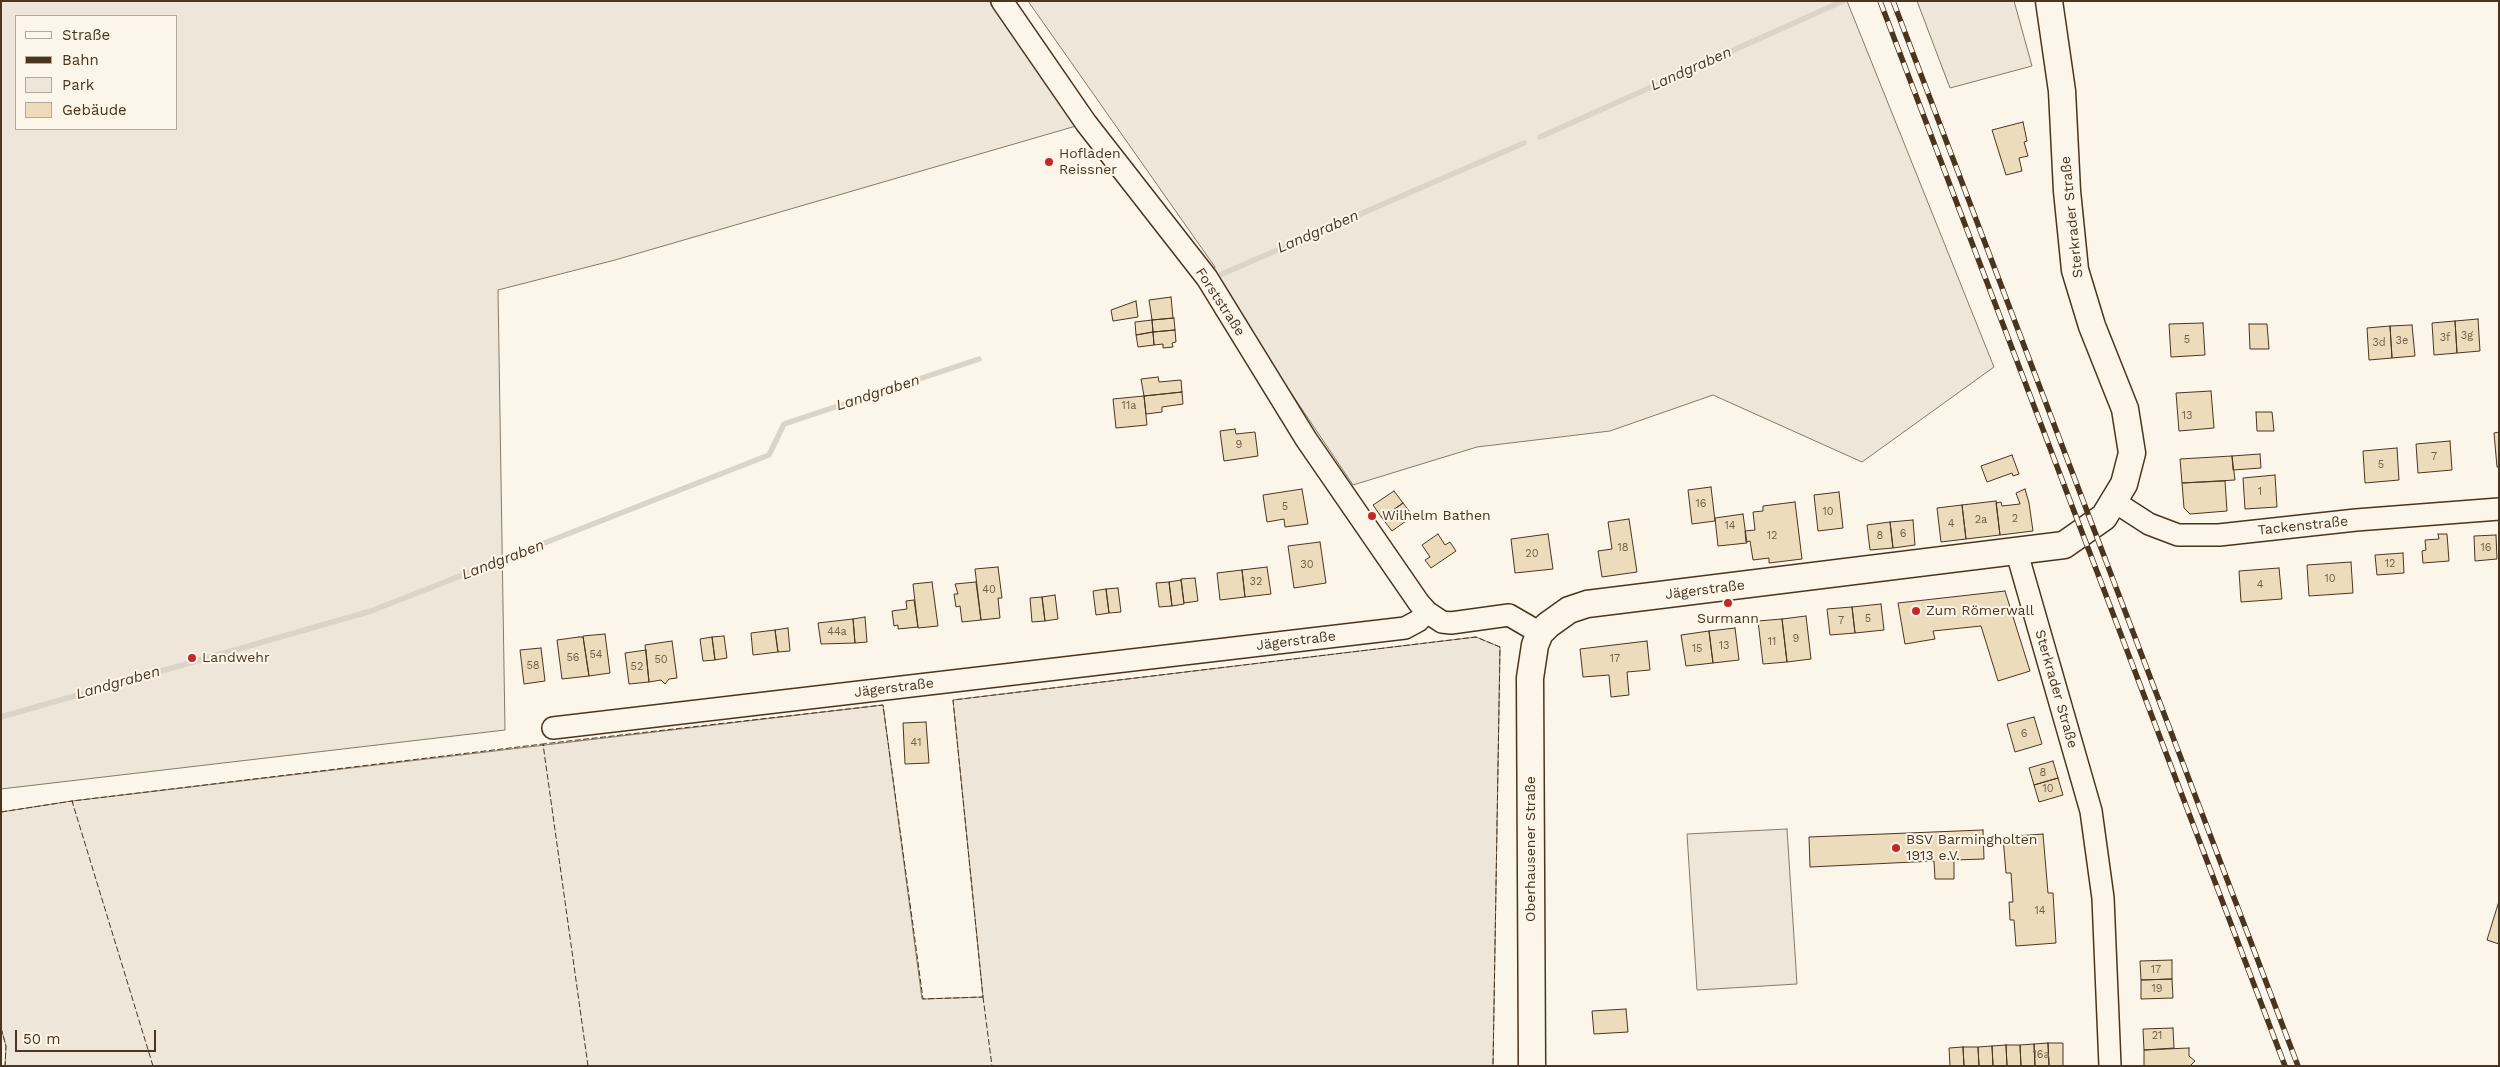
<!DOCTYPE html>
<meta charset="utf-8">
<style>
body{margin:0}
#map{position:relative;width:2500px;height:1067px;overflow:hidden;background:#fbf6e9;font-family:"Work Sans",sans-serif}
canvas{display:block}
.frame{position:absolute;inset:0;border:2px solid #4a3520;pointer-events:none}
.legend{position:absolute;left:15px;top:15px;width:162px;height:115px;box-sizing:border-box;background:#fbf6e9;border:1px solid #b4a999;margin:0;padding:6px 9px;list-style:none;font-size:15px;color:#4a3520}
.legend li{display:flex;align-items:center;gap:10px;height:25px}
.legend b{width:25px;border:1px solid #b4a999}
.scale{position:absolute;left:15px;top:1030px;width:141px;height:22px;box-sizing:border-box;border:2px solid #4a3520;border-top:0;padding-left:6px;font-size:15px;line-height:18px;white-space:nowrap;color:#4a3520;-webkit-text-stroke:4px #fbf6e9;paint-order:stroke}
</style>
<div id="map">
<canvas width="2500" height="1067"></canvas>
<div class="frame"></div>
<ul class="legend">
<li><b style="height:6px;background:#fbf6e9"></b>Straße</li>
<li><b style="height:6px;background:#4a3520"></b>Bahn</li>
<li><b style="height:14px;background:#ede6d9"></b>Park</li>
<li><b style="height:14px;background:#ecdcbc"></b>Gebäude</li>
</ul>
<div class="scale">50 m</div>
</div>
<script>
const context = document.querySelector('canvas').getContext('2d');
context.lineJoin = 'round';
function paint(path, color) { context.fillStyle = color; context.fill(path, 'evenodd'); }
const toPath = rows => new Path2D(rows.map(r => 'M' + r).join(''));
function trace(path, color, width, dash) { context.strokeStyle = color; context.lineWidth = width; context.lineCap = dash ? 'butt' : 'round'; context.setLineDash(dash || []); context.stroke(path); }
function drawText(font, color, halo, rows, align = 'center') {
  context.font = font + ' "Work Sans",sans-serif'; context.lineWidth = 4; context.setLineDash([]); context.textBaseline = 'middle'; context.strokeStyle = halo; context.fillStyle = color; for (const [text, x, y, turn = 0] of rows) {
    context.save(); context.translate(x, y); context.rotate((+turn || 0) * Math.PI / 180); context.textAlign = isNaN(turn) ? turn : align; if (halo) context.strokeText(text, 0, 0); context.fillText(text, 0, 0); context.restore();
  }
}
const green = toPath([
 [1,1,989,1,1076,126,615,260,498,290,505,730,1,789,1,1],
 [16,16,176,16,176,129,16,129,16,16],
 [1028,1,1847,1,1994,367,1862,462,1713,395,1610,431,1477,447,1353,485,1211,274,1215,267,1028,1],
 [1917,1,2014,1,2032,66,1950,88,1917,1],
 [1476,637,1500,647,1493,1066,5,1066,6,1046,1,1028,1,812,72,801,883,705,922,999,983,997,953,700,1476,637],
 [1787,829,1797,984,1697,990,1687,834,1787,829]
]);
paint(green, '#ede6d9');
trace(green, '#887966', 1);
trace(toPath([
 [1540,137,1843,1],
 [1222,274,1524,143],
 [1,717,371,611,769,455,784,424,979,359]
]), '#dcd4c6', 5.5);
const building = toPath([
 [2023,122,2027,141,2024,142,2028,156,2019,158,2022,171,2006,175,1992,130,2023,122],
 [1171,297,1173,318,1152,320,1149,300,1171,297],
 [1136,301,1138,317,1113,321,1111,310,1136,301],
 [1174,318,1175,330,1153,332,1152,320,1174,318],
 [2478,319,2480,351,2457,353,2455,321,2478,319],
 [1152,320,1153,332,1136,335,1135,322,1152,320],
 [2455,321,2457,353,2434,355,2432,323,2455,321],
 [2203,323,2205,355,2171,357,2169,324,2203,323],
 [2249,324,2267,324,2269,349,2250,349,2249,324],
 [2412,325,2415,356,2392,358,2390,326,2412,325],
 [2390,326,2392,358,2369,360,2367,328,2390,326],
 [1175,330,1176,342,1172,343,1173,347,1163,348,1163,344,1154,345,1153,332,1175,330],
 [1153,332,1154,345,1138,347,1136,335,1153,332],
 [1158,377,1159,382,1181,380,1182,392,1144,396,1141,379,1158,377],
 [2211,391,2214,428,2179,431,2176,393,2211,391],
 [1182,392,1183,404,1162,407,1162,412,1146,414,1144,396,1182,392],
 [1144,396,1147,425,1116,428,1113,399,1144,396],
 [2256,412,2272,412,2274,431,2257,431,2256,412],
 [1235,429,1236,434,1255,432,1258,456,1224,461,1220,431,1235,429],
 [2499,432,2499,467,2497,467,2494,433,2499,432],
 [2450,441,2452,470,2418,473,2416,444,2450,441],
 [2397,448,2399,480,2365,483,2363,451,2397,448],
 [2260,454,2261,468,2233,470,2232,456,2260,454],
 [2012,455,2019,474,2013,476,2012,473,1987,482,1981,466,2012,455],
 [2232,456,2235,480,2182,483,2180,459,2232,456],
 [2275,475,2277,507,2245,509,2243,478,2275,475],
 [2225,481,2227,511,2190,514,2184,508,2182,483,2225,481],
 [1711,487,1715,521,1692,524,1688,490,1711,487],
 [1302,489,1308,524,1285,527,1284,519,1267,522,1263,495,1302,489],
 [2025,489,2029,503,2033,531,2000,535,1996,503,2001,502,2002,506,2020,504,2016,493,2025,489],
 [1394,491,1403,503,1382,518,1373,505,1394,491],
 [1839,492,1843,528,1818,531,1814,495,1839,492],
 [1996,501,2000,535,1966,539,1962,505,1996,501],
 [1795,502,1802,559,1769,563,1769,558,1753,560,1750,541,1746,542,1745,531,1755,530,1753,512,1763,511,1763,506,1795,502],
 [1403,503,1413,516,1392,531,1382,518,1403,503],
 [1962,505,1966,539,1941,542,1937,508,1962,505],
 [1743,514,1747,543,1718,546,1715,518,1743,514],
 [1629,519,1637,572,1602,577,1598,551,1612,549,1608,522,1629,519],
 [1913,520,1915,545,1893,548,1890,522,1913,520],
 [1890,522,1893,548,1870,550,1867,525,1890,522],
 [1438,534,1445,545,1450,542,1456,551,1431,568,1425,560,1430,557,1422,545,1438,534],
 [1548,534,1553,569,1515,573,1511,539,1548,534],
 [2438,534,2447,534,2449,561,2423,563,2422,551,2426,550,2425,540,2439,539,2438,534],
 [2496,535,2497,559,2475,561,2474,536,2496,535],
 [1320,542,1326,583,1294,588,1288,546,1320,542],
 [2403,553,2404,573,2377,575,2375,555,2403,553],
 [2351,562,2353,593,2309,596,2307,565,2351,562],
 [998,567,1002,598,998,598,1000,618,981,620,975,569,998,567],
 [1267,567,1271,594,1245,597,1242,570,1267,567],
 [2279,568,2282,599,2241,602,2239,571,2279,568],
 [1242,570,1245,597,1220,600,1217,573,1242,570],
 [1195,578,1198,601,1184,603,1181,579,1195,578],
 [1181,580,1184,604,1172,606,1169,582,1181,580],
 [932,582,938,626,918,628,913,584,932,582],
 [976,582,981,620,962,622,960,606,956,607,954,594,958,594,955,584,976,582],
 [1169,582,1172,606,1159,607,1156,583,1169,582],
 [1118,588,1121,612,1109,613,1106,589,1118,588],
 [1106,589,1109,613,1096,615,1093,591,1106,589],
 [2005,591,2030,671,1998,681,1981,626,1933,631,1935,639,1905,644,1898,603,2005,591],
 [1055,595,1058,619,1045,621,1042,597,1055,595],
 [1042,597,1045,621,1032,622,1030,598,1042,597],
 [914,600,918,627,898,629,898,625,894,626,892,611,907,609,906,601,914,600],
 [1881,604,1884,630,1855,633,1852,607,1881,604],
 [1852,607,1855,633,1830,635,1827,609,1852,607],
 [1806,616,1811,659,1787,662,1782,619,1806,616],
 [865,617,867,642,855,643,853,619,865,617],
 [853,619,855,643,821,644,818,623,853,619],
 [1782,619,1787,662,1763,664,1758,621,1782,619],
 [788,628,790,651,778,652,775,630,788,628],
 [1735,628,1739,660,1713,663,1709,631,1735,628],
 [775,630,778,652,753,655,751,633,775,630],
 [1709,631,1713,663,1686,666,1681,635,1709,631],
 [605,634,610,673,589,676,583,636,605,634],
 [724,636,727,658,715,660,712,637,724,636],
 [579,637,583,637,589,676,562,679,557,640,579,637],
 [712,637,715,660,703,661,700,639,712,637],
 [672,641,677,678,669,679,665,684,661,680,649,682,645,645,672,641],
 [1647,641,1650,670,1627,672,1629,695,1611,697,1609,675,1583,677,1580,649,1647,641],
 [541,648,545,681,524,684,520,650,541,648],
 [646,650,649,682,629,684,625,653,646,650],
 [2034,717,2042,744,2015,752,2007,724,2034,717],
 [926,722,929,763,905,764,903,723,926,722],
 [2053,761,2058,778,2034,785,2029,768,2053,761],
 [2058,778,2063,795,2039,802,2034,785,2058,778],
 [1983,830,1984,859,1954,860,1954,879,1935,879,1934,861,1810,867,1809,837,1983,830],
 [2043,834,2048,893,2053,893,2056,943,2016,946,2014,920,2010,920,2009,902,2013,902,2011,873,2006,873,2003,837,2043,834],
 [2499,901,2499,944,2487,940,2499,901],
 [2172,960,2172,979,2141,980,2140,961,2172,960],
 [2172,979,2173,998,2141,999,2141,980,2172,979],
 [1626,1009,1628,1032,1594,1034,1592,1011,1626,1009],
 [2173,1028,2174,1048,2144,1050,2143,1029,2173,1028],
 [2048,1043,2049,1066,2035,1066,2034,1044,2048,1043],
 [2048,1043,2063,1043,2063,1066,2049,1066,2048,1043],
 [2034,1044,2035,1066,2021,1066,2020,1045,2034,1044],
 [2006,1045,2007,1066,1993,1066,1992,1046,2006,1045],
 [2006,1045,2020,1045,2021,1066,2007,1066,2006,1045],
 [1992,1046,1993,1066,1979,1066,1978,1047,1992,1046],
 [1963,1047,1964,1066,1950,1066,1949,1048,1963,1047],
 [1963,1047,1978,1047,1979,1066,1964,1066,1963,1047],
 [2189,1048,2189,1056,2195,1061,2190,1066,2144,1066,2144,1050,2189,1048]
]);
paint(building, '#ecdcbc');
trace(building, '#4a3520', 1);
const minor = toPath([
 [1002,1,1086,123,1207,278,1306,439,1419,603,1427,612,1442,622,1451,623,1509,615,1540,633],
 [2115,502,2149,524,2178,535,2219,535,2356,520,2499,509],
 [2017,553,2091,811,2103,898,2110,1066],
 [553,728,1405,628,1418,621,1427,612]
]);
const major = toPath([
 [1532,1066,1530,678,1535,645,1540,633,1548,625,1569,610,1587,604,2064,545,2104,517,2124,484,2132,453,2125,409,2092,326,2075,270,2067,191,2062,91,2049,1]
]);
trace(minor, '#4a3520', 24);
trace(major, '#4a3520', 29);
trace(minor, '#fbf6e9', 21);
trace(major, '#fbf6e9', 26);
const rail = toPath([
 [1880,1,2285,1066],
 [1893,1,2298,1066]
]);
trace(rail, '#4a3520', 5.5);
trace(rail, '#fbf6e9', 4, [11]);
trace(toPath([
 [1,812,72,801,73,803],
 [983,997,992,1066],
 [1,1028,6,1046,5,1066],
 [153,1066,72,801,543,744,544,746],
 [588,1066,543,744,883,705,923,999,983,997,953,700,1476,637,1500,647,1493,1066]
]), '#4a3520', 1, [6, 2.5]);
for (const [x, y, r, color] of [
 [1049,162,5,"#c62828"],
 [1372,516,5,"#c62828"],
 [1728,603,5,"#c62828"],
 [1916,611,5,"#c62828"],
 [192,658,5,"#c62828"],
 [1896,848,5,"#c62828"]
]) { const dot = new Path2D(); dot.arc(x, y, r, 0, 2 * Math.PI); context.fillStyle = color; context.fill(dot); trace(dot, '#fbf6e9', 2); }
drawText('11px', '#725f47', null, [
 ["3g",2467,336],
 ["3f",2445,338],
 ["5",2187,340],
 ["3e",2402,341],
 ["3d",2379,343],
 ["11a",1129,406],
 ["13",2187,416],
 ["9",1239,445],
 ["7",2434,457],
 ["5",2381,465],
 ["1",2260,492],
 ["16",1701,504],
 ["5",1285,507],
 ["10",1828,512],
 ["2",2015,519],
 ["2a",1981,520],
 ["4",1951,524],
 ["14",1730,526],
 ["6",1903,534],
 ["12",1772,536],
 ["8",1880,536],
 ["18",1623,548],
 ["16",2486,548],
 ["20",1532,554],
 ["12",2390,564],
 ["30",1307,565],
 ["10",2330,579],
 ["32",1256,582],
 ["4",2260,585],
 ["40",989,590],
 ["5",1868,619],
 ["7",1841,621],
 ["44a",837,632],
 ["9",1796,639],
 ["11",1772,642],
 ["13",1724,646],
 ["15",1697,649],
 ["54",596,655],
 ["56",573,658],
 ["17",1615,659],
 ["50",661,660],
 ["58",533,666],
 ["52",637,667],
 ["6",2024,734],
 ["41",916,743],
 ["8",2043,773],
 ["10",2048,789],
 ["14",2040,911],
 ["17",2156,970],
 ["19",2157,989],
 ["21",2157,1036],
 ["16a",2041,1055]
]);
drawText('14px', '#4a3520', '#fbf6e9', [
 ["Hofladen",1059,154],
 ["Reissner",1059,170],
 ["Wilhelm Bathen",1382,516],
 ["Zum Römerwall",1926,611],
 ["Surmann",1728,619,"center"],
 ["Landwehr",202,658],
 ["BSV Barmingholten",1906,840],
 ["1913 e.V.",1906,856]
], 'left');
drawText('14px', '#4a3520', '#fbf6e9', [
 ["Sterkrader Straße",2072,217,-96],
 ["Forststraße",1220,302,57],
 ["Tackenstraße",2303,526,-6],
 ["Jägerstraße",1705,590,-7],
 ["Jägerstraße",1296,641,-7],
 ["Jägerstraße",894,688,-7],
 ["Sterkrader Straße",2056,689,74],
 ["Oberhausener Straße",1531,849,-90]
]);
drawText('italic 15px', '#4a3520', '#fbf6e9', [
 ["Landgraben",1691,69,-24],
 ["Landgraben",1318,232,-23],
 ["Landgraben",878,393,-18],
 ["Landgraben",503,560,-21],
 ["Landgraben",118,683,-16]
]);
</script>
